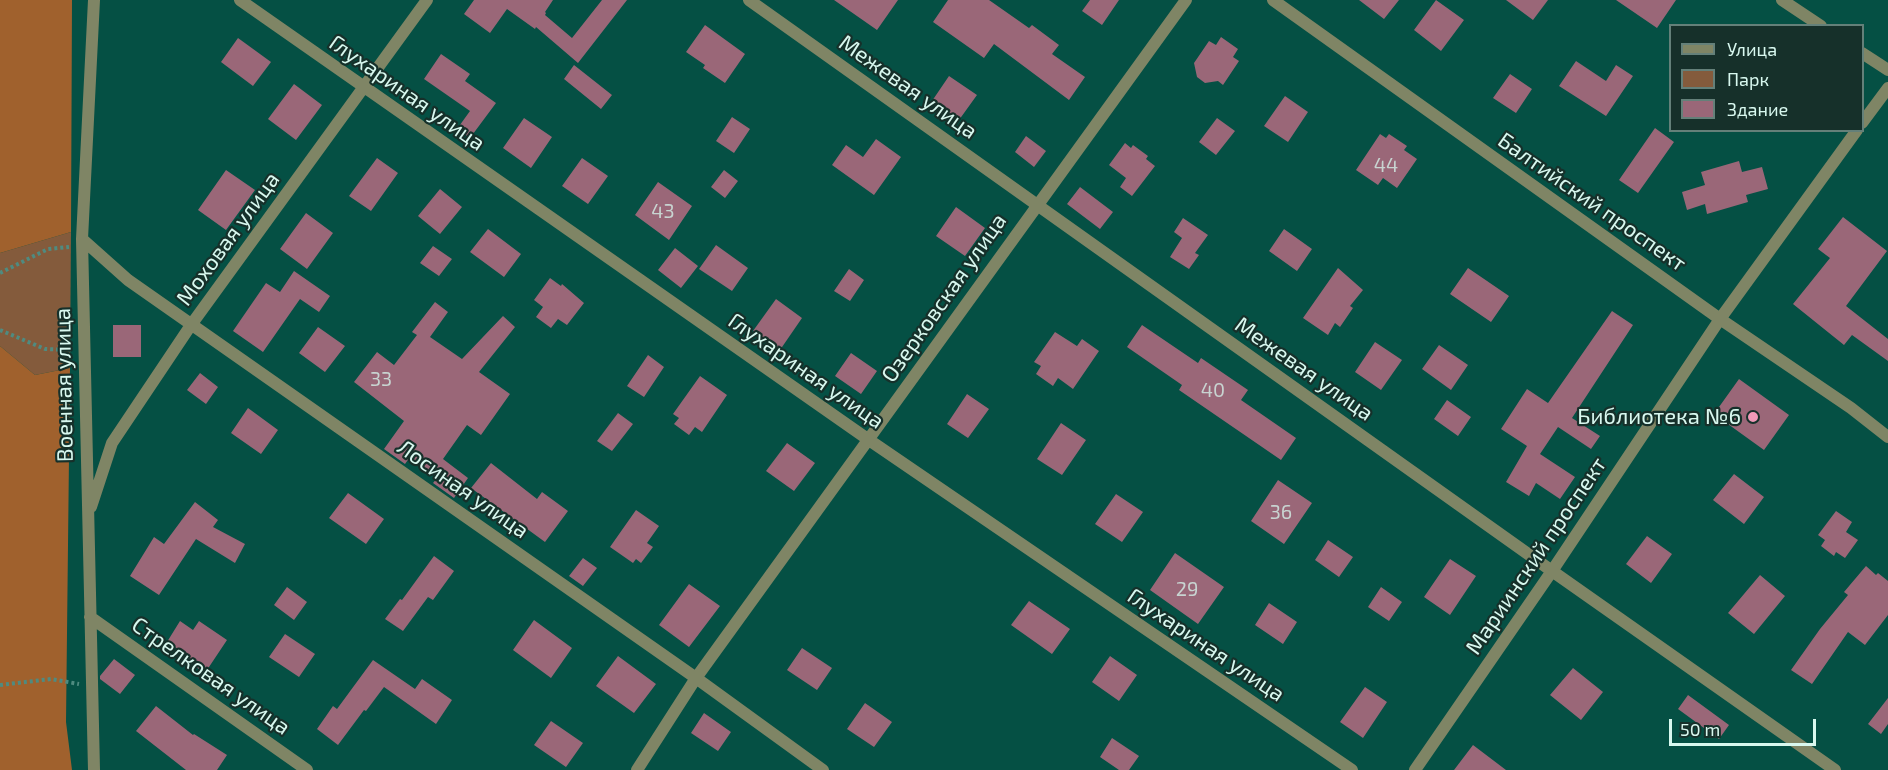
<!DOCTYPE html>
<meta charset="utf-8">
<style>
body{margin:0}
#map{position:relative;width:1888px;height:770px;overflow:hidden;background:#055044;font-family:"Exo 2",sans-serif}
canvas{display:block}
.legend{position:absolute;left:1669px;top:24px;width:195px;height:108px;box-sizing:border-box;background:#16302a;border:2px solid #648079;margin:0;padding:8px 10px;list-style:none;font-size:18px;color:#d8f8ef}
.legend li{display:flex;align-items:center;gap:12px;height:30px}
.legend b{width:30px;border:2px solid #648079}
.scale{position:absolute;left:1669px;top:719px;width:147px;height:27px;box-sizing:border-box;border:3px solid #d8f8ef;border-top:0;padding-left:8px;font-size:18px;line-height:21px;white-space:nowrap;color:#d8f8ef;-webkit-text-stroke:4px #16302a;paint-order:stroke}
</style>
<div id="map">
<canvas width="1888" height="770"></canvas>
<ul class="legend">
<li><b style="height:8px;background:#7f8565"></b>Улица</li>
<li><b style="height:16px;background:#845b3c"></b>Парк</li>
<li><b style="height:16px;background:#9a6778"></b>Здание</li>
</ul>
<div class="scale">50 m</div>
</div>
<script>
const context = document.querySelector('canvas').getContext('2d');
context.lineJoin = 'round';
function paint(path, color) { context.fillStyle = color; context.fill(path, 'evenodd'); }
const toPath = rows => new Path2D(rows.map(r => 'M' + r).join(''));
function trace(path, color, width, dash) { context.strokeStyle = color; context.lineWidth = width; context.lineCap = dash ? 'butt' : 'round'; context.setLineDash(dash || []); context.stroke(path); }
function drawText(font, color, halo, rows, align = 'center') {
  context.font = font + ' "Exo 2",sans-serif'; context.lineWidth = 4.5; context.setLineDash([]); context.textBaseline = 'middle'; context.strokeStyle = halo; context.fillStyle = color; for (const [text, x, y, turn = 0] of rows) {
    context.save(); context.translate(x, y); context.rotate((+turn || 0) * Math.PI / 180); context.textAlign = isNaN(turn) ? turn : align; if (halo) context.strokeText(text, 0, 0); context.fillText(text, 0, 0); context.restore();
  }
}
paint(toPath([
 [71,232,70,368,35,375,0,346,0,253]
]), '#845b3c');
paint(toPath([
 [0,0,72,0,71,232,0,253],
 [0,346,35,375,70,368,66,722,72,770,0,770]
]), '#a0612d');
paint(toPath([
 [474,0,553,0,545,12,546,13,545,15,572,38,602,0,627,0,578,63,536,27,535,29,507,9,490,33,464,14],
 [834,0,898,0,877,30],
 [948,0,989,0,1029,28,1032,25,1059,45,1052,54,1085,77,1069,100,994,44,984,58,933,22],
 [1090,0,1119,0,1102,25,1082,11],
 [1359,0,1399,0,1384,19],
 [1436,0,1464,20,1441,51,1414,30],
 [1506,0,1548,0,1533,20],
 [1616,0,1676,0,1657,28],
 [705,25,745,54,725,83,703,68,705,65,686,52],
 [1221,37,1238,49,1233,57,1239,61,1223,85,1218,81,1205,83,1197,77,1194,63,1209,41,1216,45],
 [238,38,271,62,253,86,221,62],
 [441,54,470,74,465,81,496,103,470,138,457,129,470,111,424,79],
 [1576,61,1606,81,1616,65,1633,76,1606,116,1559,86],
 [574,65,612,95,601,109,564,79],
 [1510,74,1532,89,1516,113,1493,98],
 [949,76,977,95,959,120,932,101],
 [294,84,322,105,296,140,268,119],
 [1285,96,1308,112,1288,142,1264,126],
 [732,117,750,129,734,153,716,141],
 [524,118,552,137,531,168,503,148],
 [1217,118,1235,131,1216,155,1199,142],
 [1655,128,1674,142,1638,193,1619,180],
 [1380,134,1386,138,1389,134,1407,146,1404,150,1417,159,1397,188,1383,178,1378,185,1356,170],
 [1026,136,1046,151,1034,167,1015,152],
 [876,139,901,157,874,195,832,165,846,145,863,157],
 [1125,143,1131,148,1133,145,1148,156,1146,159,1155,166,1132,196,1120,187,1126,178,1109,165],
 [377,158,398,173,371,211,349,196],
 [582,158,608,176,588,204,562,186],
 [1739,161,1742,172,1762,167,1768,189,1746,195,1748,202,1707,214,1705,204,1687,210,1682,192,1705,185,1701,172],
 [226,170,255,190,226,230,198,210],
 [724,170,738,181,725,198,711,187],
 [658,182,692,206,669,240,635,215],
 [1080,187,1113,212,1100,229,1067,204],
 [440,189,462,207,440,234,418,216],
 [956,207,985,228,965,256,936,236],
 [306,213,333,233,307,269,280,249],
 [1843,217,1887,251,1846,306,1888,339,1888,361,1852,335,1844,345,1793,304,1830,258,1818,249],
 [1183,218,1208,235,1195,253,1199,255,1189,269,1170,257,1182,238,1174,232],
 [488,229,521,254,504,277,470,252],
 [1284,229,1312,249,1297,271,1269,251],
 [716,245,748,268,732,291,699,269],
 [433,246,452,259,439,276,420,263],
 [675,248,698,266,681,288,658,270],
 [1338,268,1363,290,1350,306,1353,308,1340,327,1335,323,1328,335,1303,318],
 [1468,268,1509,296,1491,322,1450,294],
 [849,269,864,280,850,301,834,291],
 [294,271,330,296,319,312,300,299,263,352,233,331,266,283,280,292],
 [550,278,561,286,562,284,584,303,567,325,558,319,551,328,536,317,543,307,534,300],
 [776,299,802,318,780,350,753,331],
 [435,302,448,312,430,337,462,359,503,316,515,327,479,372,510,394,481,435,467,425,443,459,468,478,454,498,433,483,438,477,410,457,405,464,384,449,404,421,354,382,377,352,394,365,417,335,412,332],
 [1612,311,1633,325,1572,418,1600,436,1591,449,1558,427,1540,454,1575,477,1560,499,1536,483,1529,496,1506,482,1527,446,1501,429,1527,389,1548,403],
 [113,325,141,325,141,357,113,357],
 [1142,325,1198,363,1201,358,1248,390,1241,400,1296,438,1281,460,1179,390,1182,385,1127,347],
 [318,327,345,346,325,372,299,353],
 [1055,332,1077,346,1082,339,1099,351,1073,389,1058,378,1053,386,1036,374,1041,366,1034,362],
 [1375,342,1402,360,1381,390,1355,372],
 [1439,345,1468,365,1451,390,1422,369],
 [851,353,877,371,861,394,835,376],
 [648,355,664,367,644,397,627,386],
 [200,373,218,387,206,404,187,390],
 [700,376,727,395,702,432,695,427,689,435,674,424,679,418,673,414],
 [1739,379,1789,415,1764,450,1714,414],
 [967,394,989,409,968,438,947,424],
 [1447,400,1471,417,1458,436,1434,419],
 [248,408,278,430,261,454,231,433],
 [618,413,633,424,612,451,597,441],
 [1061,423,1086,440,1062,475,1037,459],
 [787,443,815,463,794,491,766,471],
 [491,463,537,499,542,492,568,511,545,542,471,488],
 [1734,474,1764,497,1744,524,1713,500],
 [1278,480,1312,503,1284,544,1251,521],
 [348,493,384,519,366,544,329,518],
 [1116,494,1143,512,1122,542,1095,524],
 [195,502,218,520,213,527,245,544,235,563,196,539,159,595,130,576,154,537,164,544],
 [636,510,659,526,647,543,653,547,641,563,636,559,633,563,610,547],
 [1836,511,1852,522,1846,532,1858,540,1845,558,1836,552,1834,556,1821,546,1825,540,1818,535],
 [1647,536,1672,554,1651,583,1626,564],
 [1328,540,1353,557,1339,577,1315,560],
 [1175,553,1224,587,1198,624,1150,590],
 [434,556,454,571,433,600,428,597,403,631,385,619,400,599,402,600],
 [583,558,597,568,583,586,569,576],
 [1450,559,1476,576,1450,615,1424,597],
 [1866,566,1876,575,1878,573,1888,581,1888,615,1865,645,1848,632,1812,684,1791,670,1820,629,1848,595,1844,592],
 [1760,575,1785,596,1754,634,1728,613],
 [689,584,720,606,689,647,659,625],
 [287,587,307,602,294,620,274,605],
 [1381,587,1402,602,1389,621,1368,607],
 [1029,601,1070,629,1052,654,1011,625],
 [1269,603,1297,622,1283,644,1255,625],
 [534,620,572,648,551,678,513,650],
 [180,621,193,630,199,621,227,640,205,673,185,660,188,656,167,642],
 [285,634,315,654,299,677,269,657],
 [802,648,832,668,817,690,787,670],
 [618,656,656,684,634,713,596,686],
 [1110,656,1137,675,1119,701,1092,682],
 [114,659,135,675,120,694,100,679,100,676],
 [373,660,415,689,422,679,452,700,436,724,384,687,366,711,364,710,338,745,317,729,333,706,337,709],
 [1573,668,1603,692,1581,720,1550,695],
 [1365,687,1387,702,1363,738,1340,722],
 [1688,695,1729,725,1719,739,1678,709],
 [1888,698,1888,724,1881,734,1868,724],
 [865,703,892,722,874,747,847,729],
 [156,706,193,735,194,734,227,755,217,770,186,770,136,731],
 [704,713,731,732,718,751,691,733],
 [551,721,583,743,566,767,534,745],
 [1112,738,1139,756,1129,770,1119,770,1100,757],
 [1473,745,1506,770,1454,770]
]), '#9a6778');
trace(toPath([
 [0,273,48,249,69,247],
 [0,330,45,349,71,350],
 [0,685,51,679,79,684]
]), '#4f8b80', 4, [3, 3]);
trace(toPath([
 [240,0,869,440,1352,770],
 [749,0,1552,571,1835,770],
 [1273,0,1720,319,1851,408,1888,437],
 [1782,0,1821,26],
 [1862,53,1888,70],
 [1862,123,1888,88],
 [82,239,128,280,696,678,823,770],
 [91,507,112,443,191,325,427,0],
 [90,617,307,770],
 [94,770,82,239,94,0],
 [637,770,696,678,1186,0],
 [1415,770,1552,571,1720,319,1857,130]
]), '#7f8565', 12);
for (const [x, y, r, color] of [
 [1753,417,6,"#ef9ab8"]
]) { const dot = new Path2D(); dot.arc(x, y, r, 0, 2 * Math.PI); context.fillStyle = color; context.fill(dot); trace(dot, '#16302a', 2); }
drawText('20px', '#c8d4d1', null, [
 ["44",1386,165],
 ["43",663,211],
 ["33",381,379],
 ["40",1213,390],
 ["36",1281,512],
 ["29",1187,589]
]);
drawText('22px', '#d8f8ef', '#16302a', [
 ["Межевая улица",908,87,35],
 ["Глухариная улица",407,93,35],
 ["Балтийский проспект",1592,202,35],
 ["Моховая улица",228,239,-54],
 ["Озерковская улица",944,298,-55],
 ["Межевая улица",1304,369,35],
 ["Глухариная улица",806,371,35],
 ["Военная улица",64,385,-91],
 ["Лосиная улица",463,489,35],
 ["Мариинский проспект",1536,556,-56],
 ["Глухариная улица",1206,645,34],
 ["Стрелковая улица",211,676,35]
]);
drawText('22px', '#d8f8ef', '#16302a', [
 ["Библиотека №6",1741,417]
], 'right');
</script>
